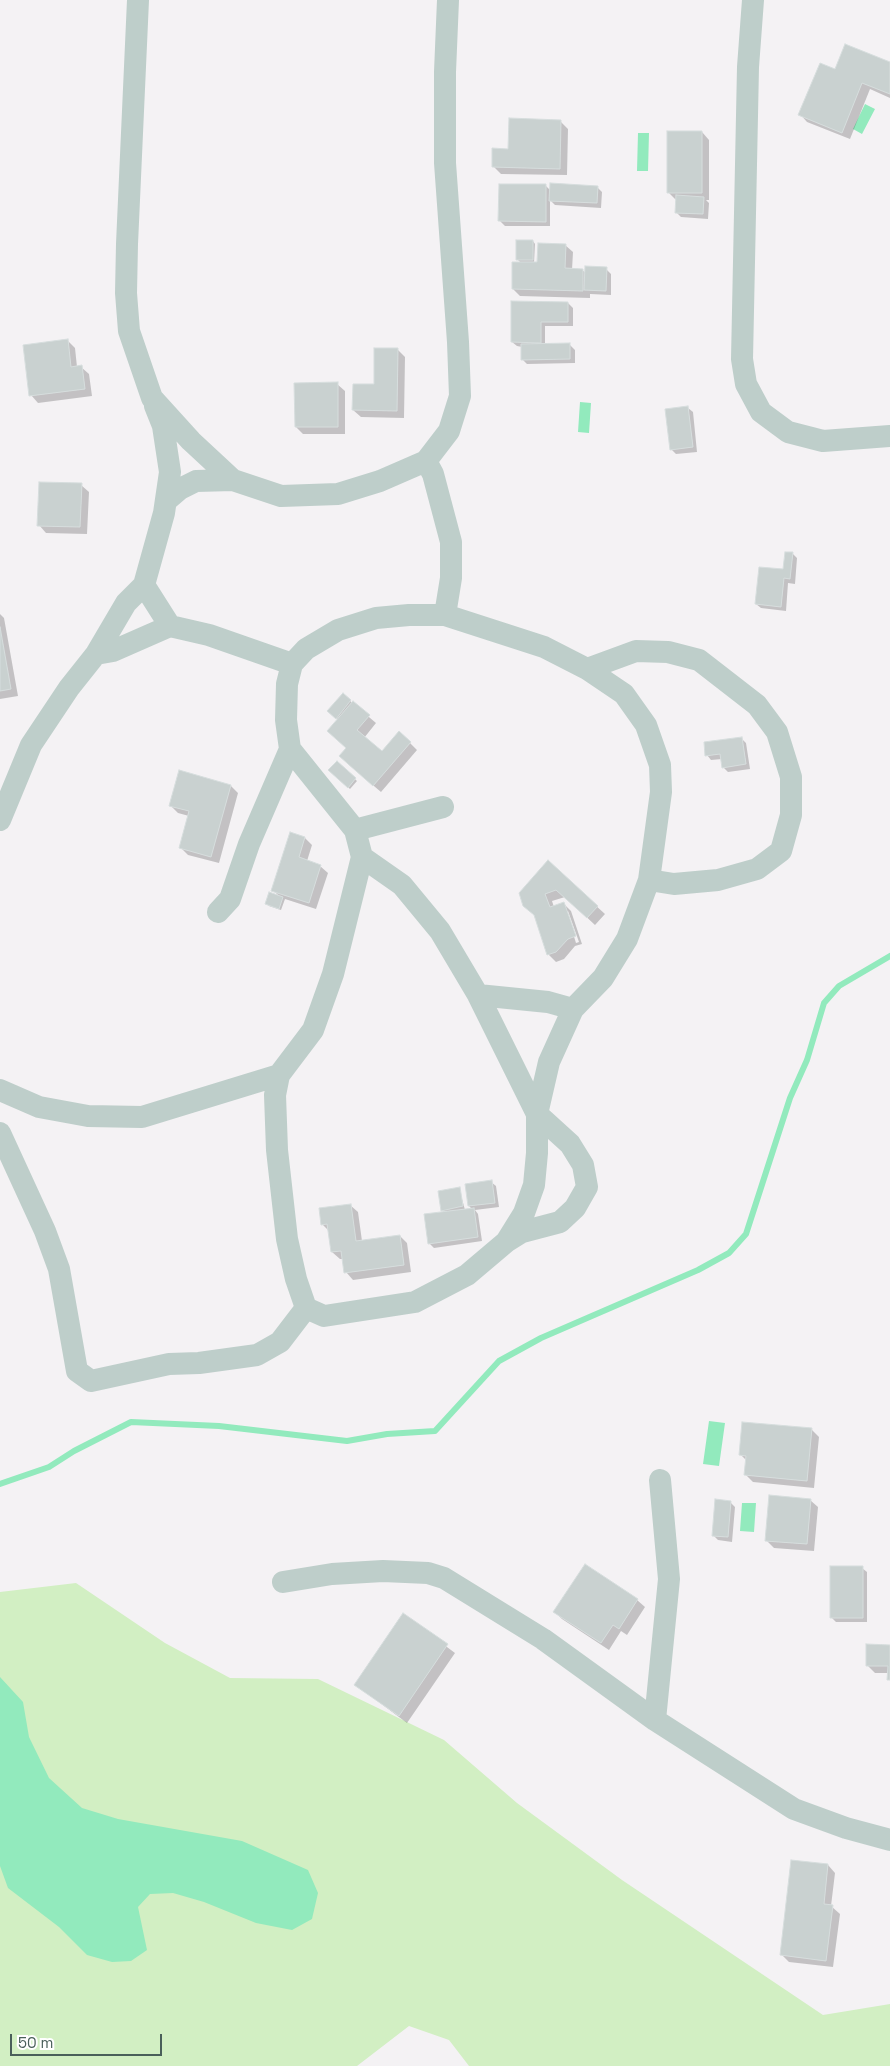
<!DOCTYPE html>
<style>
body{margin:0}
#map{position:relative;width:890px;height:2066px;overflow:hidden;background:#f4f2f4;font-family:"Space Grotesk",sans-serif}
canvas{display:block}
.scale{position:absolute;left:10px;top:2034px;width:152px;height:22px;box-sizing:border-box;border:2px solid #4a5f5a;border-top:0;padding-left:6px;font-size:15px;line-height:18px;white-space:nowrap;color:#4a5f5a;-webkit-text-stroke:4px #fff;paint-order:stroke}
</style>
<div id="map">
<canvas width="890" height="2066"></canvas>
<div class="scale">50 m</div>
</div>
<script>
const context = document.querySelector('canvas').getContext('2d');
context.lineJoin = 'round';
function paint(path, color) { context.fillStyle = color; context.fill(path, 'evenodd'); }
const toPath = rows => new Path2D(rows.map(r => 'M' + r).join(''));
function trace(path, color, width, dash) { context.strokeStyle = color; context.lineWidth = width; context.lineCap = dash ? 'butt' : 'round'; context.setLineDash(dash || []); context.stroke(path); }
paint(toPath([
 [76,1583,165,1643,230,1678,318,1679,444,1740,517,1803,622,1880,823,2015,890,2004,890,2066,469,2066,449,2040,409,2026,357,2066,0,2066,0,1592]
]), '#d2efc3');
paint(toPath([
 [865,104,875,109,862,134,853,129],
 [638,133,649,133,648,171,637,171],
 [580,402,591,403,589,433,578,432],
 [709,1421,725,1423,719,1466,703,1464],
 [742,1503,756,1503,754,1532,740,1531],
 [0,1677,23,1702,29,1737,49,1778,82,1808,118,1819,242,1841,308,1870,318,1893,312,1919,292,1930,256,1923,204,1902,173,1893,150,1894,138,1907,147,1950,131,1961,112,1962,87,1955,59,1927,8,1888,0,1866]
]), '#92eabd');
paint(toPath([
 [890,64,890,98,870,89,850,139,807,122,800,114,835,70],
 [561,122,568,129,567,175,501,174,493,166,509,150],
 [702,132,709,140,709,200,706,200,709,203,708,219,681,217,676,212,677,201,669,193],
 [546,186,551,191,597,187,602,192,601,208,555,205,550,200,550,226,505,226,500,221],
 [533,241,535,244,534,263,538,263,565,245,573,252,572,270,582,270,586,273,606,269,611,274,611,295,590,294,590,298,520,296,513,289,521,263,517,259],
 [568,303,573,308,573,326,545,326,545,345,570,345,575,350,575,363,527,364,522,359,522,347,517,346,512,342],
 [67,340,75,348,77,367,81,367,89,374,92,396,38,403,31,395],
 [397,349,405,357,404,418,361,417,353,410,375,386],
 [337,384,345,391,345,434,303,434,296,427],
 [688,408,693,412,697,452,676,454,671,449],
 [81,485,89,492,87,534,46,533,39,525],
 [792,553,797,558,795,584,788,583,786,611,761,608,756,604,784,571],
 [0,614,4,618,18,696,0,699],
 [343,695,376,723,364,738,382,753,410,743,417,750,381,792,348,764,347,748,338,720,329,711],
 [741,738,746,743,750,769,728,772,723,767,722,759,711,760,707,755],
 [337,762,357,781,350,789,330,770],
 [180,771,231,786,238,793,219,863,188,855,180,847,189,816,178,813,171,806],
 [305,838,312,845,307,861,320,866,328,873,316,909,285,899,281,910,269,906,267,903,279,896,273,890],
 [548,862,605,914,595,925,565,897,552,901,554,907,564,904,571,911,582,944,575,946,564,959,556,962,548,954,535,916],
 [566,911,568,911,579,942,576,943],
 [491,1182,496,1186,499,1207,475,1210,478,1214,482,1241,434,1248,429,1243,445,1213,442,1210,459,1188,465,1210,472,1209,469,1206],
 [350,1205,358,1212,362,1241,400,1236,407,1243,411,1272,353,1280,346,1272,344,1259,340,1259,332,1252,329,1231,322,1224],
 [811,1429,819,1437,814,1488,753,1482,746,1475,747,1461,741,1455],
 [810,1500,818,1507,814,1551,774,1548,766,1540],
 [730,1502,735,1507,732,1542,718,1540,713,1535],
 [862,1568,867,1572,867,1622,836,1622,831,1617],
 [637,1600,645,1607,627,1635,621,1631,609,1650,562,1619,555,1612],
 [404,1615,455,1653,407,1723,356,1685],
 [890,1646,890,1681,889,1673,875,1673,867,1665],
 [828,1865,835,1873,831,1906,840,1914,833,1967,789,1962,782,1955]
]), '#0003');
trace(toPath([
 [0,1484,49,1467,74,1451,131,1422,219,1426,347,1441,387,1434,435,1431,499,1361,541,1338,698,1270,729,1253,746,1234,790,1098,807,1060,824,1003,839,986,890,956]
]), '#92eabd', 6);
const building = toPath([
 [845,44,890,62,890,94,862,83,842,133,798,115,820,63,835,69,845,44],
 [509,118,561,120,560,169,492,167,492,148,508,149,509,118],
 [667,131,702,131,702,193,667,193,667,131],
 [550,183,598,186,597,203,549,201,550,183],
 [499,184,546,184,546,222,498,221,499,184],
 [676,195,704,197,703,214,675,213,676,195],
 [516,240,533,240,533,260,516,260,516,240],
 [538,243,566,244,565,268,583,269,583,291,512,289,512,262,537,262,538,243],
 [585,266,607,267,606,291,584,290,585,266],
 [511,301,568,302,568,322,541,322,541,343,511,342,511,301],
 [68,339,71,367,82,365,85,389,29,396,23,345,68,339],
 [570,343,570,359,521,360,521,344,570,343],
 [374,348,398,348,397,411,352,410,353,384,374,384,374,348],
 [338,382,338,427,295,427,294,383,338,382],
 [688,406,693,447,670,450,665,409,688,406],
 [39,482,82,483,80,527,37,526,39,482],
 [785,552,793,552,790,579,784,578,781,607,755,604,759,567,783,569,785,552],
 [0,627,11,689,0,691,0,627],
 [343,693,351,700,336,719,327,711,343,693],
 [353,701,370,715,357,730,382,751,399,731,411,742,373,786,339,756,346,748,327,731,353,701],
 [742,737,746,764,722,768,720,754,705,756,704,742,742,737],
 [337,761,356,778,348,788,328,770,337,761],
 [179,770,231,785,211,857,179,848,189,811,169,806,179,770],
 [290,832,305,837,299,857,321,865,309,903,271,891,290,832],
 [548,860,598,906,587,918,556,890,545,894,550,907,564,902,576,936,568,939,556,952,547,955,534,915,523,906,519,893,548,860],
 [269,892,283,897,279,909,265,904,269,892],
 [492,1180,495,1203,468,1206,465,1184,492,1180],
 [460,1187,463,1206,441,1211,438,1191,460,1187],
 [351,1204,356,1241,400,1235,404,1265,344,1273,341,1251,331,1252,327,1224,321,1225,319,1208,351,1204],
 [474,1208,478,1237,428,1244,424,1214,474,1208],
 [742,1422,812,1428,807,1481,744,1475,746,1456,739,1455,742,1422],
 [769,1495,811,1499,807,1544,765,1541,769,1495],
 [715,1499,731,1501,728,1537,712,1536,715,1499],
 [585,1564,638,1599,619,1629,613,1625,601,1643,553,1612,585,1564],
 [830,1566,863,1566,863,1618,830,1618,830,1566],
 [403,1613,448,1644,399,1716,354,1685,403,1613],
 [866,1644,890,1645,890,1680,887,1680,888,1666,866,1666,866,1644],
 [791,1860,828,1864,824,1904,833,1905,826,1961,780,1955,791,1860]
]);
paint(building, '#c9d1d0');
trace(building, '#d6dddd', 1);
trace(toPath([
 [138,0,127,244,126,293,129,331,152,398,191,441,233,480,281,496,338,494,380,481,426,461,449,431,460,396,458,342,445,163,445,72,448,0],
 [753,0,748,67,742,359,746,384,761,412,788,432,823,441,890,436],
 [426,461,433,474,451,542,451,578,445,615],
 [166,501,180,489,196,481,233,480],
 [144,585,170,626,209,635,292,664],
 [96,654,113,651,170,626],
 [587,669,636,651,668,652,699,660,757,705,777,732,791,777,791,815,781,851,757,869,718,880,674,884,649,880],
 [0,820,31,745,69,688,96,654,126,603,144,585,164,513,170,472,163,426,155,406],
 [355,830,443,807],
 [362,857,402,885,440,931,478,995,537,1114,570,1144,583,1165,587,1187,575,1208,560,1222,522,1232,506,1242],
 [218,912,230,899,249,844,290,749],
 [478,995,548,1002,573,1009],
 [0,1090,39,1107,88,1116,142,1117,279,1075,313,1030,333,974,362,857,355,830,290,749,286,720,287,684,292,664,306,649,338,630,376,618,409,615,445,615,544,647,587,669,624,694,646,725,660,765,661,792,649,880,627,939,603,978,573,1009,549,1062,537,1114,537,1153,534,1185,524,1213,506,1242,467,1275,415,1302,324,1316,306,1308,296,1279,287,1239,277,1150,275,1095,279,1075],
 [0,1133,45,1231,59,1269,77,1371,91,1381,169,1364,199,1363,257,1355,280,1342,306,1308],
 [283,1582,332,1574,383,1571,428,1573,444,1578,543,1639,655,1720,794,1809,846,1828,890,1840],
 [655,1720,669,1579,660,1480]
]), '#bececa', 22);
</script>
